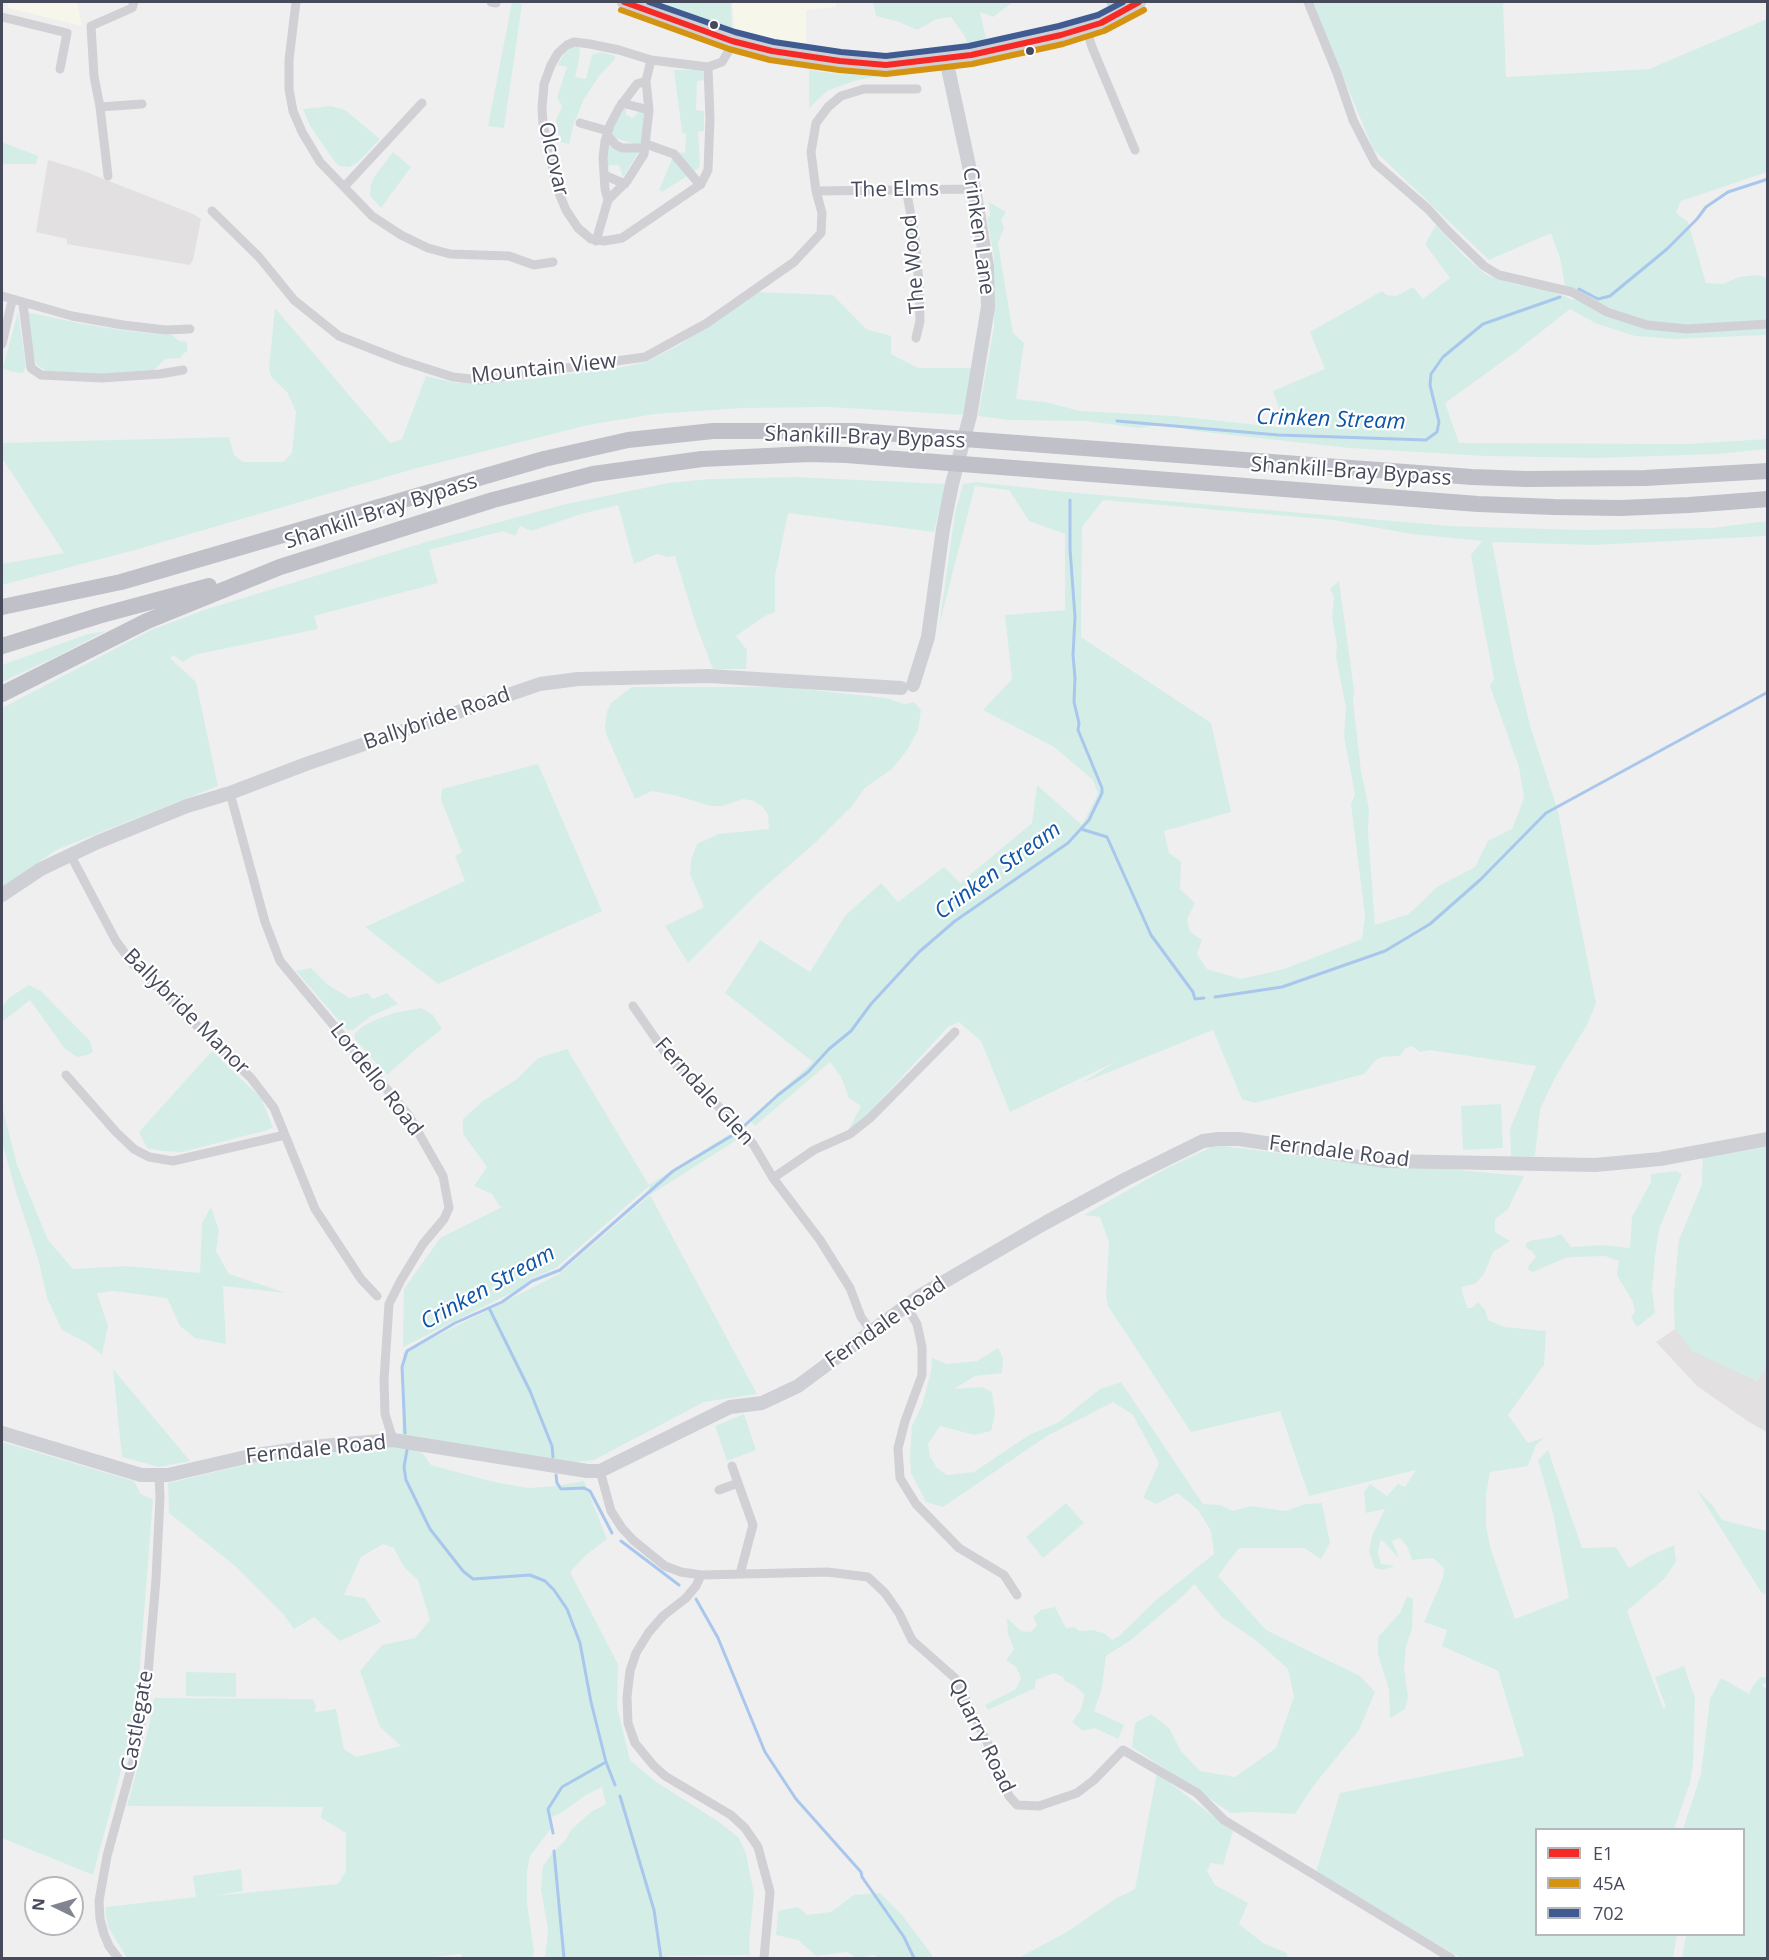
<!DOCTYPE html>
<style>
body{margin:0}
#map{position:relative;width:1769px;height:1960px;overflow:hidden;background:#f0efef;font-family:"Open Sans",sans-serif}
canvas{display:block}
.frame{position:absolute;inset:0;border:3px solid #464a5b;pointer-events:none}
.legend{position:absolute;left:1535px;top:1828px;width:210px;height:108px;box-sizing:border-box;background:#fff;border:2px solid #b5b7bd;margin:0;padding:8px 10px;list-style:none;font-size:18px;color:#464a5b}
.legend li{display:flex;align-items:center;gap:12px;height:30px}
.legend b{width:30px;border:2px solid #b5b7bd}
.north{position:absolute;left:24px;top:1876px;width:60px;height:60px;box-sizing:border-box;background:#fff;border:2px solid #b5b7bd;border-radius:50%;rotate:275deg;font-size:16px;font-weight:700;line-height:24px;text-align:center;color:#464a5b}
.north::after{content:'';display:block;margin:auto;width:21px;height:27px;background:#82848f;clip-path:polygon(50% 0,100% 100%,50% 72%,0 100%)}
</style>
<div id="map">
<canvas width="1769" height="1960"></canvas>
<div class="frame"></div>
<ul class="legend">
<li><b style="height:8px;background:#f52a26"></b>E1</li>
<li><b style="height:8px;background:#d49412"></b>45A</li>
<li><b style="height:8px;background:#3f5b92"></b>702</li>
</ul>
<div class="north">N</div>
</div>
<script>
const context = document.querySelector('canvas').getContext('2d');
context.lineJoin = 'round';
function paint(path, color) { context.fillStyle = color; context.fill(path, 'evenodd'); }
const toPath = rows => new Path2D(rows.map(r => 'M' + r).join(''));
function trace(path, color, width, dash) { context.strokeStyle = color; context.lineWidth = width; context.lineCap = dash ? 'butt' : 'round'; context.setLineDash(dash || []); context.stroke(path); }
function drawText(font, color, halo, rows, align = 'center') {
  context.font = font + ' "Open Sans",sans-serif'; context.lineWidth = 4.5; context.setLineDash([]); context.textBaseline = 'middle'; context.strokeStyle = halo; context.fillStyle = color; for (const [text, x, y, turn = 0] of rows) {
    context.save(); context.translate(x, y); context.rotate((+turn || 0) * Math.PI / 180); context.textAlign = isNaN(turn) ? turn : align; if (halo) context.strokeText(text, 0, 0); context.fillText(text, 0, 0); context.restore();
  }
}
paint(toPath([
 [9,2,77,2,82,26,8,8],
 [732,2,836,2,836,7,806,10,806,49,735,32]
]), '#f6f6eb');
paint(toPath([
 [48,160,81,170,193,214,201,219,193,260,190,265,67,244,67,239,36,232],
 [1767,1147,1767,1432,1749,1422,1697,1386,1656,1342,1675,1329,1674,1295,1679,1240,1702,1185,1703,1158]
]), '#e2e0e1');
paint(toPath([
 [512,2,522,4,504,128,488,126],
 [646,2,731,2,732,30],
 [873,2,1013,2,993,17,980,12,987,43,969,47,964,35,951,17,937,19,917,30,897,21,876,16],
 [1312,2,1503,2,1506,77,1649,69,1767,19,1767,172,1681,201,1676,213,1688,222,1706,283,1723,284,1739,277,1757,275,1767,278,1767,335,1675,339,1635,336,1595,323,1570,309,1513,354,1445,403,1459,443,1688,444,1767,439,1767,449,1717,454,1597,458,1485,456,1349,448,1195,431,1167,424,1140,428,1086,421,1009,420,978,416,994,327,994,257,987,217,990,216,989,202,1006,212,1001,220,1004,228,998,243,1013,333,1024,343,1016,399,1046,402,1080,411,1174,416,1286,428,1273,391,1325,369,1310,332,1382,291,1387,295,1396,296,1413,287,1423,299,1450,278,1425,244,1436,225,1464,256,1487,275,1514,284,1549,290,1573,300,1581,295,1565,286,1560,258,1551,233,1489,260,1373,149],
 [578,46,580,50,579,60,575,77,586,79,592,55,601,52,615,56,615,59,599,76,584,99,574,123,569,144,560,142,556,120,562,106,557,98,567,67,557,65,564,54,571,48],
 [674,70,702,70,705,80,697,81,696,110,704,111,704,131,698,132,700,165,698,169,662,192,659,190,675,152,685,153,686,134,682,132],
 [809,70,831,73,878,76,854,81,827,91,809,108],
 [331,106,345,110,380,139,358,162,350,167,339,166,335,162,310,126,303,109],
 [626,106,626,115,633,118,639,111,645,112,641,146,611,137,613,122],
 [608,141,640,150,623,177,619,165,610,165,605,173],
 [2,142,38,156,36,164,2,164],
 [393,152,411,167,381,208,370,196,371,185,374,177],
 [756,292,833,295,866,329,891,336,891,354,918,368,974,368,963,415,830,407,743,408,655,414,588,425,410,470,135,550,2,585,2,564,64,553,2,458,2,443,229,437,234,455,243,462,283,462,292,453,296,412,287,392,272,378,269,369,275,308,390,443,402,439,426,376,456,383,493,383,618,368,646,362,679,345],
 [18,312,26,366,23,373,12,372,3,368],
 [27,312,83,324,128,331,172,335,179,341,187,342,187,352,184,353,180,358,165,359,154,370,103,374,46,371,37,365,33,356],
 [795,477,946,484,934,532,788,513,775,576,775,612,765,616,736,636,747,650,746,669,713,669,696,625,675,556,668,557,657,554,634,564,618,505,581,514,531,531,520,526,515,536,503,531,429,550,438,583,314,616,318,629,194,655,183,662,173,655,170,658,196,682,218,786,56,850,2,889,2,708,151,630,204,610,426,542,562,505,668,483,709,479],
 [976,482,1066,492,1449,526,1584,530,1712,528,1767,521,1767,536,1595,545,1492,542,1515,664,1531,729,1558,811,1596,1003,1587,1025,1556,1076,1540,1109,1535,1156,1511,1157,1510,1129,1536,1066,1429,1050,1420,1052,1412,1046,1406,1048,1400,1056,1382,1057,1376,1060,1364,1074,1255,1103,1242,1099,1213,1030,1082,1083,1115,1062,1010,1112,981,1041,959,1022,948,1027,866,1116,849,1129,861,1106,849,1098,841,1077,830,1062,755,1126,749,1119,813,1062,725,993,760,940,810,972,845,916,881,883,898,902,944,867,960,883,1032,823,1037,785,1082,825,1098,794,1093,780,1054,747,983,710,1012,679,1005,615,1065,610,1065,534,1029,521,1009,490,975,486,939,626,955,513,963,484],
 [1103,500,1333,520,1412,534,1482,541,1471,555,1479,602,1494,679,1490,686,1519,767,1524,798,1512,829,1488,841,1475,867,1437,887,1409,914,1375,925,1368,832,1369,809,1361,771,1353,701,1354,690,1339,581,1330,589,1334,597,1332,617,1337,645,1336,657,1346,708,1344,736,1355,795,1351,804,1365,916,1362,939,1284,969,1241,979,1207,969,1197,954,1202,940,1190,932,1187,919,1195,903,1180,889,1181,862,1169,853,1164,831,1231,812,1211,723,1081,637,1082,527],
 [106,631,60,655,2,682,2,665,88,634],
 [632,687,785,687,886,698,905,704,914,702,921,710,918,730,908,749,892,769,865,788,852,806,816,842,760,891,688,963,665,926,704,907,690,874,691,860,697,844,718,834,769,829,768,815,763,807,754,801,743,799,723,806,711,806,674,795,652,791,635,799,606,734,605,727,607,711,611,703],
 [538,764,602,911,438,984,365,927,465,881,455,856,462,852,441,800,442,789],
 [311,968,328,985,350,998,367,993,373,999,387,993,398,1004,371,1016,353,1030,347,1030,296,971],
 [29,985,41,991,90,1041,93,1052,87,1055,77,1057,65,1049,30,1000,2,1022,2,1007,10,997],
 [421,1008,433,1015,442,1029,415,1050,387,1075,355,1039,355,1033,362,1027,375,1020,394,1013],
 [567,1049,649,1185,737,1129,743,1136,650,1195,757,1394,704,1402,594,1460,568,1463,402,1437,403,1353,559,1274,650,1195,649,1186,556,1268,533,1278,517,1290,403,1347,404,1289,440,1238,502,1207,499,1206,492,1194,474,1186,487,1167,463,1134,463,1119,483,1101,517,1079,538,1058],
 [212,1051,261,1098,273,1127,268,1130,182,1152,163,1151,147,1148,139,1132],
 [1501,1104,1503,1148,1463,1150,1461,1106],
 [2,1106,17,1165,48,1240,73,1269,126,1266,200,1273,202,1223,211,1207,219,1231,216,1251,229,1274,286,1293,223,1286,226,1344,195,1338,180,1326,167,1298,113,1291,97,1293,108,1326,102,1355,87,1343,62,1330,47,1298,39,1262,16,1192,2,1142],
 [1216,1145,1294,1155,1524,1176,1508,1209,1495,1219,1495,1232,1510,1241,1493,1252,1484,1274,1475,1284,1461,1287,1467,1308,1472,1308,1478,1302,1485,1310,1488,1320,1505,1327,1546,1331,1544,1365,1508,1415,1528,1443,1545,1437,1536,1445,1528,1466,1490,1472,1486,1495,1486,1526,1491,1550,1515,1619,1569,1598,1553,1513,1538,1460,1548,1450,1582,1548,1616,1547,1629,1568,1649,1556,1674,1545,1676,1562,1664,1579,1627,1611,1663,1708,1666,1707,1655,1677,1684,1666,1695,1698,1693,1764,1690,1783,1674,1829,1536,1830,1536,1934,1677,1935,1673,1958,1461,1958,1316,1872,1340,1793,1524,1756,1498,1671,1442,1646,1447,1630,1424,1622,1443,1578,1444,1568,1433,1558,1412,1560,1407,1546,1400,1538,1392,1541,1399,1558,1381,1539,1378,1552,1381,1564,1395,1566,1382,1570,1375,1568,1369,1551,1372,1536,1385,1509,1366,1513,1364,1492,1370,1484,1387,1496,1398,1484,1405,1487,1416,1470,1309,1496,1280,1411,1191,1432,1108,1306,1106,1295,1109,1242,1100,1217,1084,1215,1167,1168],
 [1767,1147,1768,1365,1757,1381,1692,1351,1675,1329,1674,1295,1679,1240,1702,1185,1703,1158],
 [1676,1171,1682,1174,1659,1229,1655,1256,1652,1289,1655,1313,1637,1327,1631,1317,1635,1312,1633,1302,1617,1275,1619,1261,1605,1256,1575,1257,1565,1258,1533,1272,1528,1270,1529,1265,1536,1257,1532,1251,1526,1248,1526,1243,1533,1240,1550,1238,1561,1234,1571,1247,1602,1245,1630,1248,1632,1217,1651,1182,1651,1174],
 [998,1348,1003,1358,1002,1373,975,1376,954,1389,982,1387,992,1392,995,1414,991,1431,974,1435,940,1426,928,1444,930,1456,937,1468,947,1475,974,1472,1029,1435,1059,1422,1100,1389,1121,1382,1203,1504,1220,1505,1233,1511,1250,1506,1286,1511,1305,1504,1322,1503,1330,1543,1321,1559,1304,1548,1239,1548,1218,1576,1266,1630,1360,1676,1375,1692,1359,1730,1314,1785,1295,1814,1253,1812,1231,1813,1132,1747,1135,1723,1151,1714,1169,1728,1181,1751,1200,1771,1235,1777,1276,1748,1294,1697,1288,1669,1258,1642,1222,1617,1194,1584,1184,1595,1131,1640,1106,1656,1102,1688,1094,1711,1124,1725,1118,1739,1095,1728,1083,1731,1072,1722,1080,1711,1085,1695,1075,1686,1065,1681,1063,1677,1054,1673,1036,1680,1035,1688,988,1710,985,1705,1016,1689,1021,1678,1016,1667,1006,1660,1014,1649,1008,1634,1007,1618,1021,1631,1031,1632,1037,1625,1033,1617,1041,1610,1055,1607,1066,1628,1074,1627,1080,1631,1093,1630,1105,1634,1112,1640,1119,1636,1155,1601,1214,1554,1211,1531,1198,1510,1178,1493,1156,1504,1143,1498,1159,1463,1133,1415,1113,1402,1047,1436,943,1507,926,1502,911,1473,910,1456,912,1426,922,1405,931,1372,932,1358,947,1364,977,1361],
 [113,1369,190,1461,159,1467,122,1457],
 [744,1414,756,1450,727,1461,715,1426],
 [2,1442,134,1481,141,1494,153,1499,136,1715,93,1875,2,1838],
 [388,1445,419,1448,431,1465,494,1482,529,1488,556,1486,584,1481,607,1539,586,1555,570,1572,618,1664,617,1707,630,1760,655,1781,719,1822,739,1838,746,1854,754,1893,749,1943,750,1955,668,1956,668,1958,545,1958,548,1930,541,1890,543,1866,554,1851,565,1841,571,1830,591,1812,606,1804,602,1787,586,1795,561,1813,550,1818,552,1827,530,1856,527,1871,527,1903,534,1951,532,1958,462,1958,461,1954,424,1958,127,1958,108,1927,105,1907,196,1897,193,1876,241,1869,243,1891,213,1896,338,1884,346,1871,346,1833,321,1818,323,1807,127,1806,149,1726,154,1698,313,1699,316,1706,315,1712,336,1709,344,1749,356,1757,401,1746,380,1727,360,1671,382,1645,415,1638,430,1620,418,1580,404,1567,394,1548,383,1544,361,1557,344,1595,365,1598,381,1622,340,1641,314,1617,294,1629,283,1614,235,1566,169,1513,168,1483,295,1453],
 [1696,1489,1713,1506,1722,1520,1767,1531,1767,1596,1761,1592],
 [1066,1503,1084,1523,1043,1558,1026,1537],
 [1407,1596,1413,1599,1412,1629,1406,1646,1404,1667,1408,1697,1405,1709,1390,1718,1389,1689,1378,1655,1378,1637,1400,1613],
 [186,1672,236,1673,236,1697,186,1696],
 [1761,1677,1768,1678,1767,1681,1762,1686,1768,1690,1767,1958,1682,1958,1686,1935,1744,1934,1744,1830,1683,1829,1701,1774,1710,1699,1721,1678,1749,1694,1754,1684],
 [1157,1773,1233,1831,1223,1865,1211,1863,1207,1871,1215,1885,1248,1903,1239,1924,1263,1943,1287,1953,1287,1958,1018,1958,1067,1932,1115,1899,1135,1889],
 [880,1893,902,1915,932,1955,932,1958,878,1958,874,1955,857,1958,847,1952,816,1956,798,1940,776,1935,778,1911,798,1907,807,1915,831,1912,854,1895]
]), '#d4eee7');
trace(toPath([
 [1579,289,1598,299,1610,296,1667,249,1697,219,1706,207,1728,192,1768,179],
 [1117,421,1278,435,1426,440,1437,432,1439,422,1430,385,1431,374,1443,357,1483,324,1560,297],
 [1081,829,1107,837,1151,935,1193,992,1195,999,1204,998],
 [1215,997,1282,987,1385,951,1430,924,1480,880,1546,813,1768,692],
 [743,1127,778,1095,808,1072,829,1049,851,1031,871,1004,919,952,955,921,1068,843,1089,820,1102,793,1102,788,1078,730,1079,723,1074,702,1075,678,1073,655,1075,617,1070,549,1070,500],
 [489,1308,530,1391,552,1446,553,1457],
 [405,1433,402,1367,407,1351,455,1323,502,1302,532,1281,560,1270,673,1171,733,1135],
 [407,1450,404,1467,406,1480,430,1529,463,1571,473,1579,530,1575,545,1581,554,1590,567,1609,580,1643,591,1702,606,1762,615,1785],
 [556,1475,557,1483,561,1489,584,1488,590,1491,612,1533],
 [621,1541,679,1585],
 [696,1599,718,1638,765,1752,796,1799,861,1872,862,1877,904,1937,914,1958],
 [620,1796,654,1910,661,1958],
 [553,1833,548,1809,562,1787,606,1762],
 [554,1851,564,1958]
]), '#a9c7ec', 3);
trace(toPath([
 [296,2,289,60,289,89,293,111,302,132,320,162,372,216,401,235,428,248,450,254,509,256,534,265,553,262],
 [491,2,496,3],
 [1111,2,1118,15],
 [1308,2,1337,73,1353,120,1375,163,1428,209,1448,231,1484,266,1499,275,1572,292,1607,312,1647,325,1687,329,1768,324],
 [2,17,67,33,60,69],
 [1086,28,1092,47,1135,150],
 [708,67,710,119,708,170,701,184,622,238,604,241,591,239,578,228,566,210,557,188,543,124,542,108,544,84,551,65,558,53,567,45,574,42,590,44,619,50,651,60,708,67,722,62,728,52,732,41],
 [622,103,649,110],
 [100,107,142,104],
 [580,123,608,131],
 [607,135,616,145,622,148,645,148],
 [646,144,674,154,700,185],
 [604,175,625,184],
 [108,176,100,107,94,76,91,26,132,8,134,2],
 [344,187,422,103],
 [906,189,915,237,919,284,920,321,916,338],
 [816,191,974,189],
 [608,200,605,189,603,158,605,141,610,125,619,108,637,84,646,81],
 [212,211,259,257,294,300,339,336,400,360,453,377,480,380,645,357,707,323,794,262,821,233,822,213,816,191,811,152,816,123,828,107,841,96,864,89,917,89],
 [596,241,608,200,627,181,644,154,649,110,646,81,651,60],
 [2,296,72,316,123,325,166,330,190,329],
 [23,304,31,368,41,375,102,378,160,374,183,370],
 [2,344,12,301],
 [230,793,265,922,280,961,409,1116,443,1176,449,1208,444,1219,423,1244,401,1280,389,1304,384,1380,385,1414,393,1440],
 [71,856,116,941,132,963,251,1078,274,1108,315,1209,361,1279,377,1296],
 [633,1006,669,1058,723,1111,753,1144,773,1178,820,1240,850,1288,861,1317,871,1331],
 [66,1075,116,1132,134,1149,149,1157,173,1161,285,1135],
 [773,1178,814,1150,850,1134,870,1118,955,1032],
 [907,1307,917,1324,922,1347,922,1375,905,1421,898,1448,900,1478,916,1504,959,1548,1004,1575,1017,1595],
 [732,1466,753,1525,740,1574],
 [600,1471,611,1511,622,1528,633,1540,665,1566,681,1572,701,1575,827,1572,868,1577,885,1593,899,1613,912,1640,955,1678,988,1744,1009,1796,1017,1805,1039,1806,1077,1793,1094,1780,1123,1750,1197,1793,1224,1820,1451,1958],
 [719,1490,738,1483],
 [701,1575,696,1586,686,1598,663,1616,649,1632,636,1653,630,1671,627,1697,628,1723,635,1743,653,1765,665,1776,731,1815,745,1828,758,1847,770,1892,764,1958],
 [118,1958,109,1946,104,1934,100,1919,99,1901,107,1856,135,1754,146,1698,156,1579,160,1497,159,1476]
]), '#d0d0d5', 9);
trace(toPath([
 [624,2,732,41,772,51,840,61,886,65,907,64,971,55,1061,35,1101,23,1118,15,1139,2],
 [913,685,928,637,943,529,952,484,970,416,988,307,987,266,974,189,946,59],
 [2,895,41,869,98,842,187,806,230,793,306,764,540,684,578,679,709,676,901,688],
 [2,1433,141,1475,168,1475,250,1456,311,1447,393,1440,587,1471,600,1471,730,1407,762,1403,798,1386,918,1297,1045,1223,1126,1179,1203,1141,1218,1139,1239,1139,1385,1161,1595,1165,1660,1159,1768,1139]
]), '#cfd0d5', 14);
trace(toPath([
 [2,607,121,582,544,459,628,440,713,431,857,431,1472,477,1526,479,1645,478,1768,471],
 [2,646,98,616,209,586],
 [2,694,147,621,280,567,493,500,593,474,702,459,809,454,846,455,1478,504,1554,507,1621,508,1689,505,1768,499]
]), '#bfc0c8', 16);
trace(toPath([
 [624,2,732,41,772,51,840,61,886,65,971,55,1061,35,1101,23,1139,2]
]), '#f52a26', 6);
trace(toPath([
 [621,10,729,49,770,60,839,70,886,74,972,64,1063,44,1104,31,1144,10]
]), '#d49412', 6);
trace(toPath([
 [649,2,735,32,774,42,841,52,886,56,969,46,1059,26,1098,15,1123,2]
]), '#3f5b92', 6);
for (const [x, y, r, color] of [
 [714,25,5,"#464a5b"],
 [1030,51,5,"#464a5b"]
]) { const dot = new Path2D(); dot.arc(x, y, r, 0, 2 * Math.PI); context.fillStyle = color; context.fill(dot); trace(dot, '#fff', 2); }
drawText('21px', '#464a5b', '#fff', [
 ["Olcovar",553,159,77],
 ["The Elms",895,190,-1],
 ["Crinken Lane",978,231,82],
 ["The Wood",914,264,-95],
 ["Mountain View",544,369,-6],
 ["Shankill-Bray Bypass",865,438,2],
 ["Shankill-Bray Bypass",1351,472,4],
 ["Shankill-Bray Bypass",381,512,-18],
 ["Ballybride Road",437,719,-19],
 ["Ballybride Manor",186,1012,45],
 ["Lordello Road",376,1080,52],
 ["Ferndale Glen",704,1092,48],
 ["Ferndale Road",1339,1152,7],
 ["Ferndale Road",886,1323,-35],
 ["Ferndale Road",316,1450,-6],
 ["Castlegate",138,1721,-80],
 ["Quarry Road",981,1736,64]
]);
drawText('italic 22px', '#0e54a7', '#fff', [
 ["Crinken Stream",1331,420,2],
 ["Crinken Stream",998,871,-36],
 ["Crinken Stream",488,1288,-29]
]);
</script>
